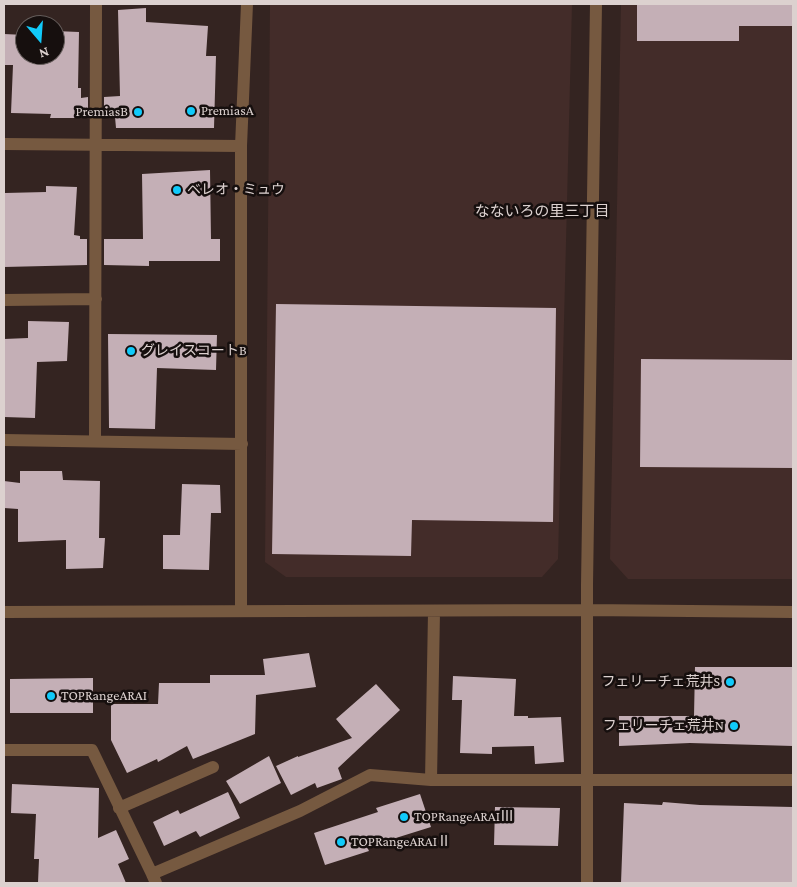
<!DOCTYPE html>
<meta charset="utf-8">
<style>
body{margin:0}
#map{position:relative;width:797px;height:887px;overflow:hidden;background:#342421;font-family:"Crimson Pro",serif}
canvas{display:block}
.frame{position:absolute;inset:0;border:5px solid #dcd1cf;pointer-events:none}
.north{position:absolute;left:15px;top:15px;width:50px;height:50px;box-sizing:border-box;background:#160f0e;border:1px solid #655d5b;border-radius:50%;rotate:162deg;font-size:14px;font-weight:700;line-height:20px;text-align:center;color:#dcd1cf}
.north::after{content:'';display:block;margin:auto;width:18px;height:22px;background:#11cafa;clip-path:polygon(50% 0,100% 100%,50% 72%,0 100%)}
</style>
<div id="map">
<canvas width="797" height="887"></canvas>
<div class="frame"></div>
<div class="north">N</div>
</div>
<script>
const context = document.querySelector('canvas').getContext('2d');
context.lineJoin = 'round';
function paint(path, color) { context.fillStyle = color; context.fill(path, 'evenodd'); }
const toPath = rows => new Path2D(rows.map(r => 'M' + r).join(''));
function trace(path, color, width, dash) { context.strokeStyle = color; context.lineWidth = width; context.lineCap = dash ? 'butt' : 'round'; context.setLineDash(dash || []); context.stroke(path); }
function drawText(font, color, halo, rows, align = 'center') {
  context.font = font + ' "Crimson Pro","Noto Sans JP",serif'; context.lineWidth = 5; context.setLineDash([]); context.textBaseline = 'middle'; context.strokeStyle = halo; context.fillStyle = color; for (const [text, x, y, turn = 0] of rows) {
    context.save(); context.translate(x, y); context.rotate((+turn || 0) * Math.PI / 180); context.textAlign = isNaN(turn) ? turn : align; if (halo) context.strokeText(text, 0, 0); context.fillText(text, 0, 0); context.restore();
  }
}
paint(toPath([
 [572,4,558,559,542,577,286,577,265,562,270,5],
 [621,4,793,4,793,579,628,579,610,559]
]), '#432c29');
paint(toPath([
 [637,4,793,4,793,26,739,26,739,41,637,41],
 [146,8,146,22,208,26,206,56,216,56,214,128,116,128,115,117,104,118,104,97,120,96,118,10],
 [55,31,79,32,78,88,81,88,81,98,88,97,88,118,50,118,51,114,11,113,13,65,4,65,4,34,25,35,25,55,55,55],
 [210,170,211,239,220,239,220,261,149,261,149,266,104,265,104,239,143,239,142,174],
 [46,186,77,187,74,235,80,236,80,239,87,239,87,265,4,267,5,193,46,192],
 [276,304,556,308,553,522,412,520,411,556,272,554],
 [28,321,69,322,67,361,37,362,35,418,4,417,4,339,28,338],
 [108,334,217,335,216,370,157,368,155,429,109,428],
 [641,359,793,360,793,468,640,467],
 [20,471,62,471,63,480,100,481,99,538,105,538,103,568,66,569,66,540,18,542,18,509,4,508,4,481,20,483],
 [182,484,220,485,221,513,211,513,209,570,163,569,163,535,180,535],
 [309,653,316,687,256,695,255,734,193,759,187,746,158,762,157,759,127,773,111,740,111,704,158,704,159,683,210,683,210,675,265,675,263,659],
 [695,667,793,667,793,746,690,743,619,746,619,716,694,716],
 [453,676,516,679,514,716,528,716,528,718,561,717,564,762,535,764,534,746,492,747,492,754,460,753,462,700,452,700],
 [93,678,93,713,10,713,10,679],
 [376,684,400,710,338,768,342,779,317,788,315,783,291,795,276,766,298,756,298,757,352,738,336,719],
 [269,756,281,783,240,804,226,781],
 [12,784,99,788,98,838,116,830,129,859,118,864,126,883,38,883,39,859,34,859,36,814,11,813],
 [228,792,240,818,200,837,196,831,164,846,153,822,178,810,180,814],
 [420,794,431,827,367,847,369,851,325,865,314,833,378,812,376,808],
 [663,802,700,805,793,807,793,883,621,883,624,803,662,805],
 [495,807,560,808,558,846,494,845]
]), '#c4afb6');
trace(toPath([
 [4,144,241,146],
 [4,300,96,299],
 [4,440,242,444],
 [95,440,96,4],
 [241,611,241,146,247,4],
 [4,612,587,610,793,612],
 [4,750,92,750,152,874],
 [431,780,793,780],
 [119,808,213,767],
 [156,883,152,874,300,811,370,775,431,780,434,612],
 [587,883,587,584,596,4]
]), '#765940', 12);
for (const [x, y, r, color] of [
 [191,111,5,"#11cafa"],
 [138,112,5,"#11cafa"],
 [177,190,5,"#11cafa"],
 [131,351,5,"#11cafa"],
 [730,682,5,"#11cafa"],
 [51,696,5,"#11cafa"],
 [734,726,5,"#11cafa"],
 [404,817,5,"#11cafa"],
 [341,842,5,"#11cafa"]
]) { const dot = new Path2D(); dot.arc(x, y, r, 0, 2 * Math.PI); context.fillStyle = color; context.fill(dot); trace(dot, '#160f0e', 2); }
drawText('14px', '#dcd1cf', '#160f0e', [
 ["PremiasA",201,111],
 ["PremiasB",128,112,"right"],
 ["ベレオ・ミュウ",187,190],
 ["グレイスコートB",141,351],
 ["フェリーチェ荒井S",720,682,"right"],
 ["TOPRangeARAI",61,696],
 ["フェリーチェ荒井N",724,726,"right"],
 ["TOPRangeARAIⅢ",414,817],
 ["TOPRangeARAIⅡ",351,842]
], 'left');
drawText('15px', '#dcd1cf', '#160f0e', [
 ["なないろの里三丁目",542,211]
]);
</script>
